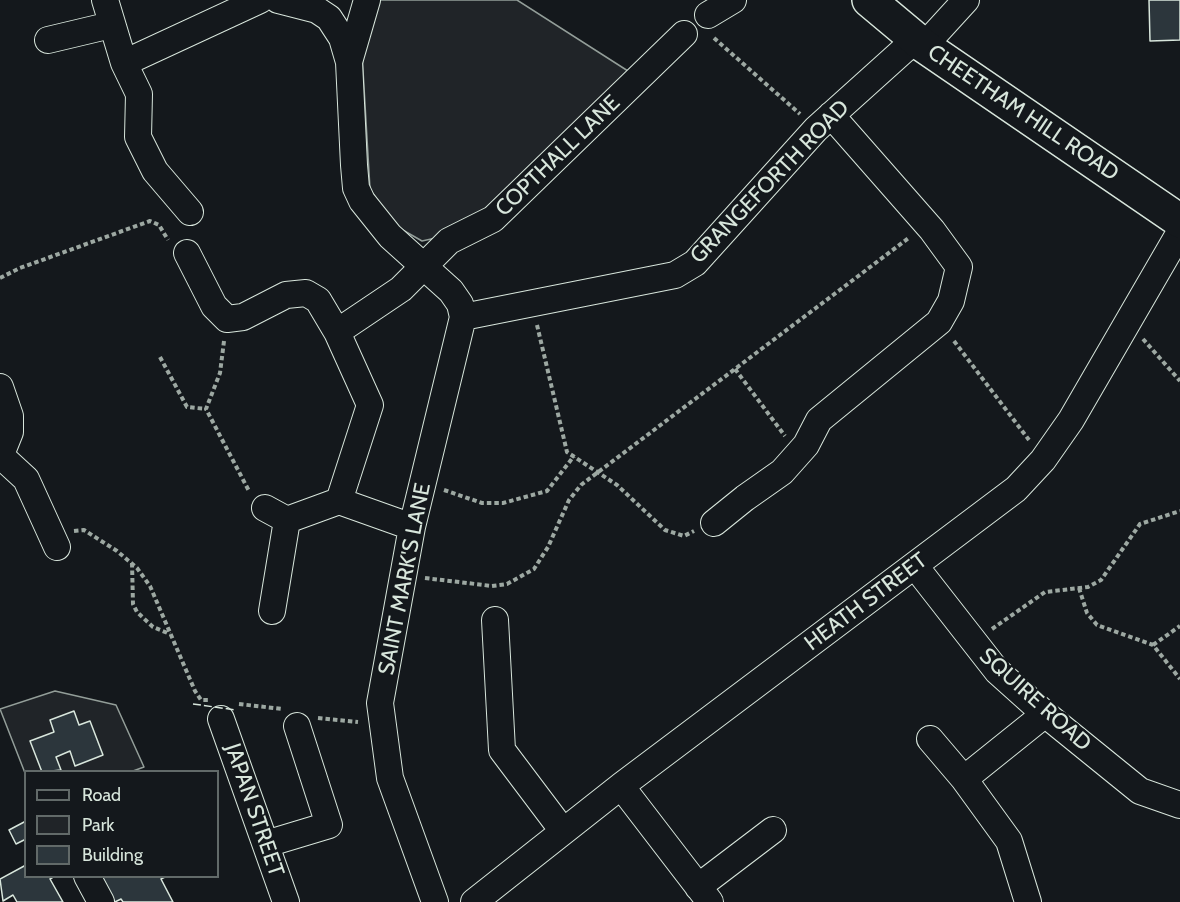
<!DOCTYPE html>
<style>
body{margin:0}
#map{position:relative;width:1180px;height:902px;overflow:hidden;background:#14181c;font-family:Cabin,sans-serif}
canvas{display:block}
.legend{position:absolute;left:24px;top:770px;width:195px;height:108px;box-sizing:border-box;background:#14181c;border:2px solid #626a69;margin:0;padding:8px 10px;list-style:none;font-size:18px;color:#d8e6dc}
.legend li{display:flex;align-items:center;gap:12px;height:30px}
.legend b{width:30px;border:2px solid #626a69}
</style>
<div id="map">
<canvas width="1180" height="902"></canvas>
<ul class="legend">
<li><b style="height:8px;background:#14181c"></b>Road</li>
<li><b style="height:16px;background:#202428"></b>Park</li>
<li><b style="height:16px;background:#2c363c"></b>Building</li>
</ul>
</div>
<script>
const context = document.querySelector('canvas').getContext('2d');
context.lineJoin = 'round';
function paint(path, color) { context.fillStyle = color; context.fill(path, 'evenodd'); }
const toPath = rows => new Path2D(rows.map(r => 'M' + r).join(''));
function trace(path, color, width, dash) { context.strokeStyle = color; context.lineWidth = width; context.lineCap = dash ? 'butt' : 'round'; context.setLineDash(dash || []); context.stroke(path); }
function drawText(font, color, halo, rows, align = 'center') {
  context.font = font + ' Cabin,sans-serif'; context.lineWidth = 4.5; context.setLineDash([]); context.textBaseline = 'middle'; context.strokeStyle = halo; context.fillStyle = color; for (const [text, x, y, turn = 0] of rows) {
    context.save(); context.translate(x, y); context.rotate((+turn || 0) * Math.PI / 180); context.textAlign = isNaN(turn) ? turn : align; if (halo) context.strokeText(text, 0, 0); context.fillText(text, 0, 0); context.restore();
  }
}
const green = toPath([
 [376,0,517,0,628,71,486,211,445,236,422,241,394,225,370,189,362,53,376,0],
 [55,691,116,705,144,767,133,771,25,773,0,709,55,691]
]);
paint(green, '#202428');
trace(green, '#939e99', 1.5);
const building = toPath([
 [1149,0,1180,0,1180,40,1150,41,1149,0],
 [74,711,79,725,90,721,103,755,75,766,70,751,56,757,61,770,42,772,30,741,54,732,50,720,74,711],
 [26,821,26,839,16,844,9,830,26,821],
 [26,865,26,876,55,876,50,879,63,902,17,902,13,895,3,901,0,879,26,865],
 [167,876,161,879,173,902,123,902,121,899,115,902,102,877,167,876]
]);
paint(building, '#2c363c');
trace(building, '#d8e6dc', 1.5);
const minor = toPath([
 [105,0,124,63],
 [278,0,317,10,329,18,342,38,349,62,354,165,356,188,362,201,390,236,451,291,460,304,463,317,412,527,380,703,390,778,435,902],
 [708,15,733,0],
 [48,40,111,25],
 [924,46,966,0],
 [349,62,367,0],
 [190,212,155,171,138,137,139,94,124,63,260,0],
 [187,253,214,306,227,319,243,317,286,295,306,293,318,300,337,332,370,405,339,501,287,520,272,611],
 [463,317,675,275,695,263,816,129,916,39],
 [337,332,401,289,449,241,493,219,684,34],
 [0,387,10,416,10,432,0,457],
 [1,456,26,479,57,547],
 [339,501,412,527],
 [265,508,287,520],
 [714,523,745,498,782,472,806,445,819,420,939,322,951,301,959,267,932,230,831,115],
 [915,566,997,671,1045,714,1140,791,1180,805],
 [495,620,502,750,563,831],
 [221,719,286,902],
 [930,739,964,779,1009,841,1028,902],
 [964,779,1045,714],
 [621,786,710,902],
 [266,844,329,825,297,726],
 [87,876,101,902],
 [698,887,773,830],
 [474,902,621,786,1016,489,1043,460,1071,420,1180,232]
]);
const highway = toPath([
 [869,0,924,46,1180,221]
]);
trace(minor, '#d8e6dc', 28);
trace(highway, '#d8e6dc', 36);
trace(toPath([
 [714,38,800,114],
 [0,278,20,268,150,221,159,225,168,240],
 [537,325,567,452,617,485,665,530,684,536,694,531],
 [1143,339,1180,381],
 [224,341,220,373,206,409,249,491],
 [954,341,1029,440],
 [160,357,187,407,206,409],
 [735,369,785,436],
 [444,490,482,503,503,503,547,491,574,456],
 [74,531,84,530,117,551,137,568,150,586,195,691,201,700,208,700],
 [132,563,133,604,137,612,153,627,170,634],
 [425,578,492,586,507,584,534,569,548,547,569,500,581,485,910,237],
 [1079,588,1087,613,1097,625,1153,645,1180,679],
 [992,629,1045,592,1088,587,1101,580,1140,524,1180,511],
 [1153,645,1180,626],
 [239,704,282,709],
 [318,718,358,722]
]), '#9da8a2', 4, [4.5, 3]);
trace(minor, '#14181c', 26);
trace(highway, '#14181c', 33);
trace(toPath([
 [193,704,236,710]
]), '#d8e6dc', 1.5, [8, 3]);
drawText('22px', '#d8e6dc', '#14181c', [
 ["CHEETHAM HILL ROAD",1023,113,34],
 ["COPTHALL LANE",558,156,-44],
 ["GRANGEFORTH ROAD",770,182,-46],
 ["SAINT MARK'S LANE",405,579,-79],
 ["HEATH STREET",866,602,-37],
 ["SQUIRE ROAD",1035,700,42],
 ["JAPAN STREET",254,810,71]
]);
</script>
